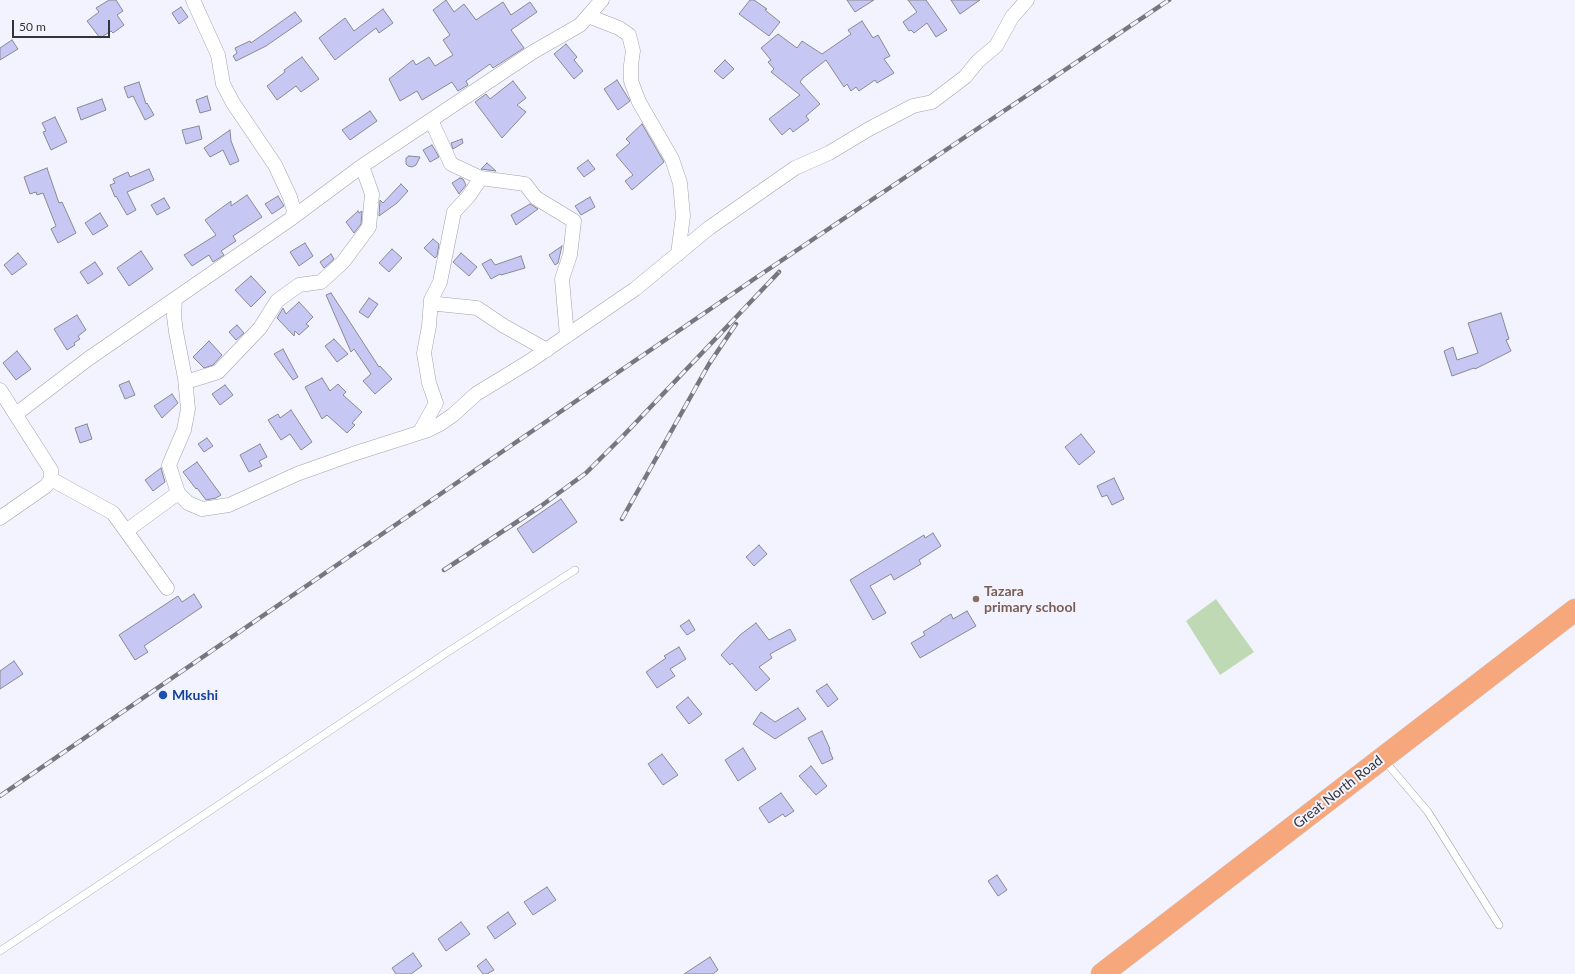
<!DOCTYPE html>
<style>
body{margin:0}
#map{position:relative;width:1575px;height:974px;overflow:hidden;background:#f2f3fe;font-family:Lato,sans-serif}
canvas{display:block}
.scale{position:absolute;left:12px;top:20px;width:98px;height:18px;box-sizing:border-box;border:2px solid #333438;border-top:0;padding-left:5px;font-size:12px;line-height:14px;white-space:nowrap;color:#333438;-webkit-text-stroke:3px #f2f3fe;paint-order:stroke}
</style>
<div id="map">
<canvas width="1575" height="974"></canvas>
<div class="scale">50 m</div>
</div>
<script>
const context = document.querySelector('canvas').getContext('2d');
context.lineJoin = 'round';
function paint(path, color) { context.fillStyle = color; context.fill(path, 'evenodd'); }
const toPath = rows => new Path2D(rows.map(r => 'M' + r).join(''));
function trace(path, color, width, dash) { context.strokeStyle = color; context.lineWidth = width; context.lineCap = dash ? 'butt' : 'round'; context.setLineDash(dash || []); context.stroke(path); }
function drawText(font, color, halo, rows, align = 'center') {
  context.font = font + ' Lato,sans-serif'; context.lineWidth = 4; context.setLineDash([]); context.textBaseline = 'middle'; context.strokeStyle = halo; context.fillStyle = color; for (const [text, x, y, turn = 0] of rows) {
    context.save(); context.translate(x, y); context.rotate((+turn || 0) * Math.PI / 180); context.textAlign = isNaN(turn) ? turn : align; if (halo) context.strokeText(text, 0, 0); context.fillText(text, 0, 0); context.restore();
  }
}
paint(toPath([
 [1216,599,1254,652,1220,675,1186,621]
]), '#c0d9b5');
const building = toPath([
 [109,0,116,0,123,11,117,15,124,25,113,33,111,31,100,38,87,21,99,12,96,8,109,0],
 [446,0,454,12,464,4,476,20,503,2,511,15,530,2,537,12,511,30,524,48,493,68,490,64,466,81,468,85,458,91,452,82,422,100,417,91,400,101,389,79,413,60,416,65,429,57,435,66,453,55,443,40,450,35,433,10,446,0],
 [750,0,754,0,767,9,765,10,780,22,769,36,739,14,750,0],
 [847,0,874,0,855,12,847,0],
 [908,0,926,0,947,30,936,37,927,23,914,33,911,30,909,31,903,22,917,12,908,0],
 [951,0,980,0,960,14,951,0],
 [181,7,188,17,179,24,172,13,181,7],
 [383,9,393,23,379,33,376,28,335,60,319,38,345,18,354,31,383,9],
 [295,12,302,21,266,46,236,61,233,56,237,53,235,48,250,41,251,43,295,12],
 [862,21,873,38,878,35,890,56,884,59,894,73,877,83,875,80,859,91,856,87,851,91,847,84,844,87,826,60,803,78,800,82,820,104,806,116,809,120,793,132,790,128,782,135,769,119,800,95,771,72,774,69,768,62,771,60,761,48,778,34,797,48,802,41,822,54,851,34,848,30,862,21],
 [12,40,18,49,0,60,0,48,12,40],
 [566,44,577,57,574,60,583,71,574,79,554,54,566,44],
 [302,57,319,79,301,92,296,86,277,100,267,86,285,72,284,70,302,57],
 [725,60,734,69,723,79,714,71,725,60],
 [617,80,630,101,618,110,604,89,617,80],
 [513,81,526,98,517,105,526,112,502,138,475,102,486,94,490,99,513,81],
 [139,82,146,104,147,103,154,115,145,120,133,96,128,98,124,87,139,82],
 [207,96,211,110,200,113,196,100,207,96],
 [102,99,106,110,81,120,77,108,102,99],
 [370,111,377,121,350,140,342,130,370,111],
 [55,117,67,142,51,150,43,132,46,131,42,123,55,117],
 [642,124,664,162,632,190,625,181,633,175,616,155,630,143,626,139,642,124],
 [199,126,202,139,186,144,182,130,199,126],
 [230,130,231,141,239,161,230,165,223,150,210,157,204,148,230,130],
 [462,139,463,143,453,149,451,143,462,139],
 [432,145,439,157,430,162,423,150,432,145],
 [409,156,420,157,416,165,412,167,408,166,406,164,406,158,409,156],
 [588,160,595,169,584,177,577,168,588,160],
 [487,163,496,171,481,169,487,163],
 [47,168,59,203,62,202,76,233,58,243,51,229,56,226,43,193,37,195,36,192,30,194,24,177,47,168],
 [149,169,154,180,127,192,136,210,127,215,116,196,115,197,110,185,115,183,113,179,128,172,130,177,149,169],
 [460,178,463,179,466,185,459,194,452,183,460,178],
 [401,184,408,191,397,203,379,216,380,200,383,203,401,184],
 [247,195,262,217,233,236,236,241,221,251,224,255,213,262,209,255,192,266,184,255,216,235,205,220,231,201,231,206,247,195],
 [278,196,284,206,272,214,265,204,278,196],
 [590,197,595,207,581,215,575,206,590,197],
 [164,198,170,208,157,215,151,205,164,198],
 [530,204,538,209,516,225,511,215,530,204],
 [358,211,359,213,362,211,361,224,354,233,346,222,358,211],
 [100,213,108,226,93,235,85,223,100,213],
 [433,239,439,244,437,256,435,258,424,248,433,239],
 [305,243,313,256,299,266,290,252,305,243],
 [562,246,558,263,555,265,549,255,562,246],
 [392,249,402,258,389,272,379,263,392,249],
 [141,251,153,269,129,286,117,268,141,251],
 [18,253,27,264,12,275,4,265,18,253],
 [461,253,477,267,469,276,453,262,461,253],
 [331,254,334,259,324,268,320,262,331,254],
 [521,256,525,268,501,275,500,274,491,279,482,264,491,259,495,265,521,256],
 [95,262,103,274,88,284,80,272,95,262],
 [251,276,266,292,251,307,235,290,251,276],
 [331,293,379,367,380,366,392,379,375,394,363,381,371,374,354,349,351,352,326,295,331,293],
 [369,298,378,304,368,318,359,312,369,298],
 [299,302,313,317,306,324,309,326,299,335,295,331,294,336,277,318,283,308,286,314,299,302],
 [1501,313,1509,339,1506,340,1511,351,1475,369,1474,368,1452,376,1444,351,1453,347,1457,360,1478,353,1468,323,1501,313],
 [77,315,86,330,78,336,80,339,74,343,75,345,67,350,54,329,77,315],
 [237,325,244,333,236,340,229,332,237,325],
 [334,339,348,354,337,362,325,346,334,339],
 [209,341,222,355,213,365,204,368,193,357,209,341],
 [283,349,298,377,293,380,274,354,283,349],
 [17,351,31,369,16,380,3,363,17,351],
 [322,378,330,391,338,384,346,392,343,395,362,412,352,423,355,425,347,433,327,415,322,419,305,387,322,378],
 [129,381,135,395,125,399,119,385,129,381],
 [225,385,233,395,220,405,212,394,225,385],
 [172,394,178,403,162,418,154,406,172,394],
 [291,410,312,442,301,450,290,434,281,440,268,420,278,414,280,418,291,410],
 [87,424,92,439,80,443,75,428,87,424],
 [1081,434,1095,452,1079,465,1065,447,1081,434],
 [207,438,213,446,204,452,198,444,207,438],
 [260,444,267,457,259,461,262,466,249,472,240,455,260,444],
 [197,462,221,495,216,498,206,500,197,488,196,489,183,472,197,462],
 [161,468,165,482,153,491,145,480,161,468],
 [1114,478,1124,499,1112,505,1107,495,1102,497,1097,486,1114,478],
 [561,499,577,522,533,553,517,529,561,499],
 [933,533,941,546,919,560,921,564,894,580,891,574,870,586,886,613,873,620,850,580,924,535,925,538,933,533],
 [759,545,767,554,754,566,746,557,759,545],
 [194,594,202,607,144,646,148,652,135,660,119,635,178,596,182,602,194,594],
 [967,611,976,626,920,658,911,643,925,635,923,632,941,621,941,620,951,614,953,619,967,611],
 [689,620,695,630,687,635,680,626,689,620],
 [756,623,769,640,790,629,796,640,770,654,772,658,759,667,770,679,756,691,732,663,730,665,721,655,740,635,756,623],
 [679,647,686,659,670,669,675,676,657,688,646,672,666,658,664,656,679,647],
 [14,661,23,674,0,689,0,671,14,661],
 [827,684,838,699,828,707,816,691,827,684],
 [688,697,702,714,689,724,676,707,688,697],
 [798,708,806,719,775,739,753,724,761,712,775,722,798,708],
 [822,731,830,749,829,749,833,759,822,764,808,738,822,731],
 [743,748,756,769,738,781,725,760,743,748],
 [662,754,678,775,663,785,648,764,662,754],
 [811,766,827,786,816,795,799,776,811,766],
 [781,793,794,811,785,817,783,814,769,823,759,808,781,793],
 [997,875,1007,890,998,896,988,881,997,875],
 [547,887,556,900,533,915,524,902,547,887],
 [508,912,516,924,495,939,487,927,508,912],
 [461,922,470,934,446,951,438,939,461,922],
 [413,953,422,966,411,974,396,974,392,968,413,953],
 [710,957,718,970,713,974,684,974,710,957],
 [486,959,494,970,487,974,483,974,477,966,486,959]
]);
paint(building, '#c6c8f3');
trace(building, '#888993', 1);
const lane = toPath([
 [1384,760,1428,812,1499,925],
 [0,951,443,655,575,570]
]);
const street = toPath([
 [193,0,218,55,223,84,233,103,275,165,290,197,294,211,292,218],
 [588,16,619,28,629,35,633,51,631,65,631,81,639,102,672,159,680,183,683,216,678,254],
 [431,120,451,164,481,178,525,184,536,198,574,221,570,255,562,279,567,336],
 [481,178,468,197,454,212,440,282,431,300,438,304,477,308,504,326,547,350],
 [175,299,174,316,176,332,185,378,188,409,184,430,169,465,178,493,188,503,202,509,229,505,297,474,353,454,428,430,440,424,453,415,476,394,530,361,635,289,709,228,795,168,829,153,869,129,913,106,932,102,965,77,978,61,996,46,1012,17,1027,0],
 [186,382,218,372,260,328,277,301,299,285,321,282,343,262,369,227,372,194,362,166],
 [0,390,51,470,51,479,46,486,0,518],
 [16,414,88,359,292,218,362,166,533,52,580,25,602,0],
 [420,432,436,403,429,383,424,353,429,326,431,300],
 [51,479,113,513,167,588],
 [126,531,178,493]
]);
const highway = toPath([
 [1102,974,1575,610]
]);
trace(lane, '#a1a2ac', 8);
trace(street, '#a1a2ac', 15);
trace(highway, '#d2d2d3', 23);
trace(lane, '#fff', 7);
trace(street, '#fff', 14);
trace(highway, '#f6a77b', 22);
const rail = toPath([
 [622,519,709,364,736,324],
 [444,570,541,506,586,473,623,436,779,272],
 [0,796,757,277,1169,0]
]);
trace(rail, '#77787f', 4.5);
trace(rail, '#f2f3fe', 3, [9]);
for (const [x, y, r, color] of [
 [976,599,4,"#8d6e63"],
 [163,695,5,"#1a4fb4"]
]) { const dot = new Path2D(); dot.arc(x, y, r, 0, 2 * Math.PI); context.fillStyle = color; context.fill(dot); trace(dot, '#f2f3fe', 1.5); }
drawText('bold 14px', '#785e54', '#f2f3fe', [
 ["Tazara",984,591],
 ["primary school",984,607]
], 'left');
drawText('bold 14px', '#164399', '#f2f3fe', [
 ["Mkushi",172,695]
], 'left');
drawText('14px', '#333438', '#f2f3fe', [
 ["Great North Road",1338,792,-38]
]);
</script>
